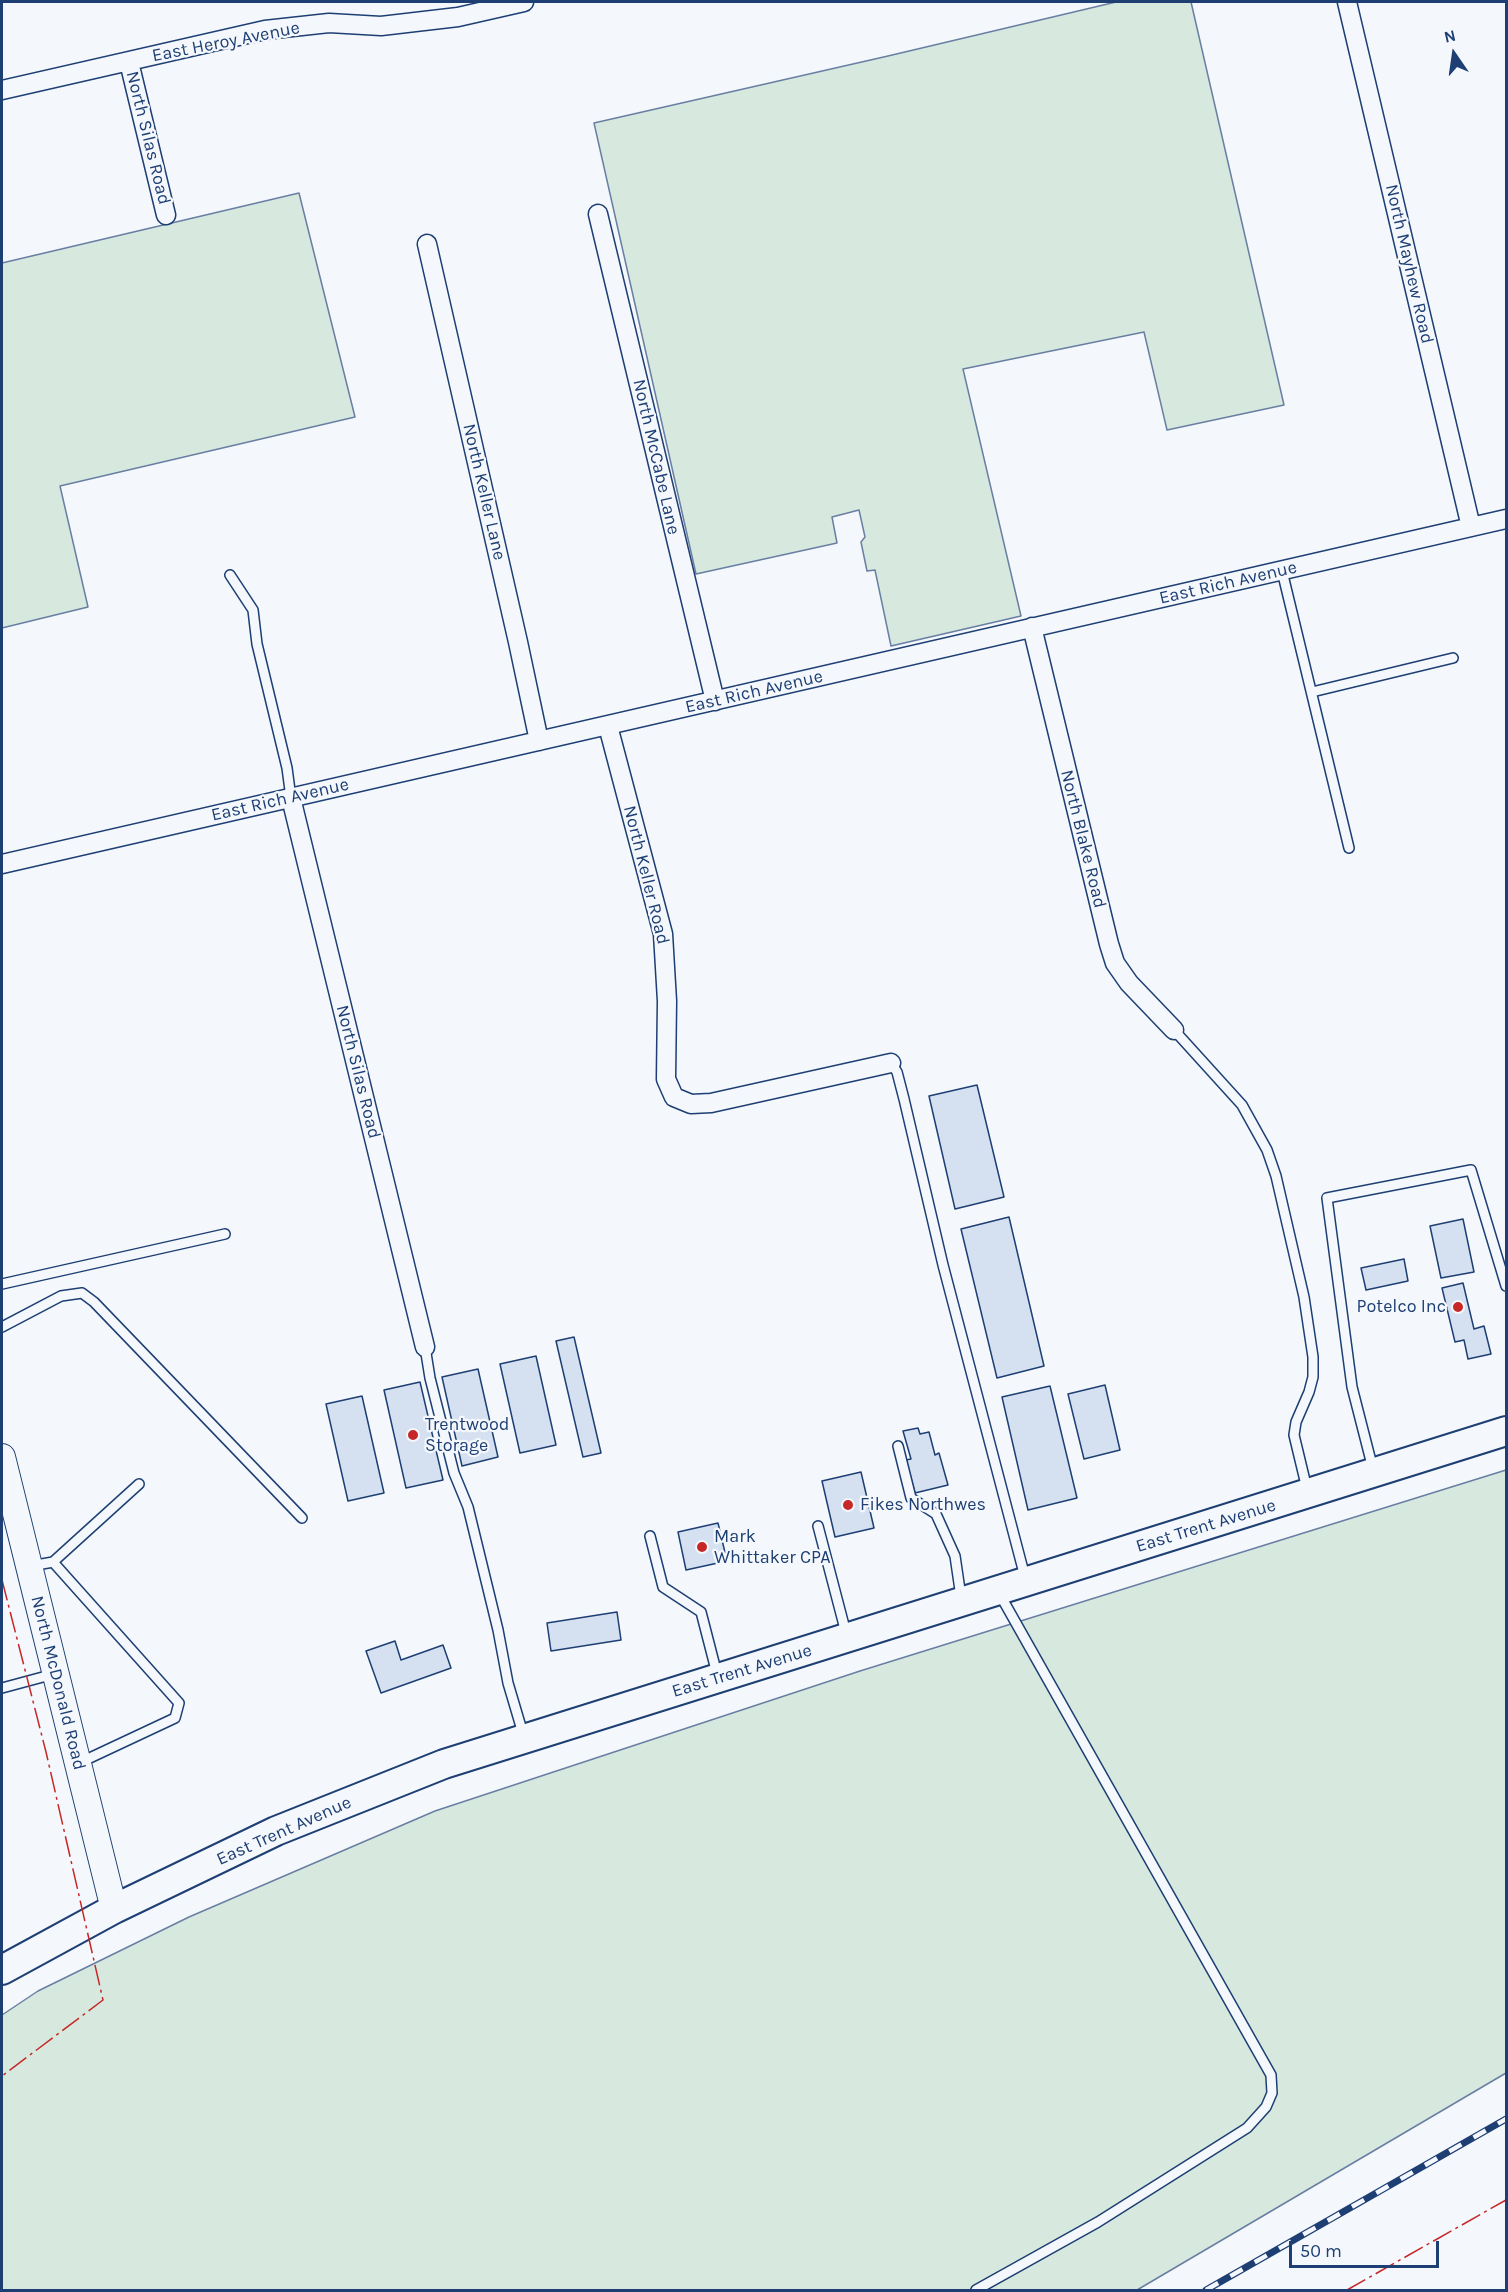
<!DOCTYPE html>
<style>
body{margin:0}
#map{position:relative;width:1508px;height:2292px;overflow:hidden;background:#f4f7fb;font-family:Karla,sans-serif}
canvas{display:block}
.frame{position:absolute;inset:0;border:3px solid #1d3f73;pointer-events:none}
.north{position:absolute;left:1424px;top:24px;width:60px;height:60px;-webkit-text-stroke:4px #f4f7fb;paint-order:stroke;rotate:347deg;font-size:16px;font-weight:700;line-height:24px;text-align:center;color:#1d3f73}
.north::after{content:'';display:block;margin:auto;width:21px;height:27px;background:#1d3f73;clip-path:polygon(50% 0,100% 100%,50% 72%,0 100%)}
.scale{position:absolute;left:1289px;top:2241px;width:150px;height:27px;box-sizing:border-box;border:3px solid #1d3f73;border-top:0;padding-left:8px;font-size:18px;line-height:21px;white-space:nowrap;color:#1d3f73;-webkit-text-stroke:4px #f4f7fb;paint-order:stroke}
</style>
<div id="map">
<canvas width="1508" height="2292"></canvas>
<div class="frame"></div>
<div class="north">N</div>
<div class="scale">50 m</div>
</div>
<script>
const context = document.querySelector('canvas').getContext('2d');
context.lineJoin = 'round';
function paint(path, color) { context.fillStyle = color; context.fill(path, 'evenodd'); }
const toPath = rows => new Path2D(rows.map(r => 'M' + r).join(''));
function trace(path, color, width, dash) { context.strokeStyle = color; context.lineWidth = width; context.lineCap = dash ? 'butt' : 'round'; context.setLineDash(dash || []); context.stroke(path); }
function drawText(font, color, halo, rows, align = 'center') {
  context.font = font + ' Karla,sans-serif'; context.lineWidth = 4.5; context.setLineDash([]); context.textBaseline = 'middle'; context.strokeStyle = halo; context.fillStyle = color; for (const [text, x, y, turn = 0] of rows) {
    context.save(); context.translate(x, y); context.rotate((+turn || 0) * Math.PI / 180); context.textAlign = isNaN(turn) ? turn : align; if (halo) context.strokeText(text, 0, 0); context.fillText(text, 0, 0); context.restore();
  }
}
const green = toPath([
 [1116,2,1191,2,1284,405,1167,430,1144,332,963,369,1021,616,891,646,875,570,867,571,861,542,865,537,859,510,832,517,837,543,696,574,594,123,888,56,1116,2],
 [299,193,355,417,60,486,88,607,2,628,2,263,299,193],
 [1506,1470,1506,2073,1137,2290,2,2290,2,2015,38,1991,189,1917,435,1811,860,1671,1506,1470]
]);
paint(green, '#d7e8df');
trace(green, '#687fa3', 1.5);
const building = toPath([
 [977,1085,1004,1197,955,1209,929,1096,977,1085],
 [1009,1217,1044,1366,997,1378,961,1229,1009,1217],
 [1463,1219,1474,1272,1441,1278,1430,1226,1463,1219],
 [1404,1259,1408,1281,1366,1290,1361,1268,1404,1259],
 [1463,1283,1474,1329,1484,1326,1491,1354,1468,1359,1464,1340,1455,1342,1442,1288,1463,1283],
 [574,1337,601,1453,583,1457,556,1341,574,1337],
 [536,1356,556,1445,520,1453,500,1364,536,1356],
 [478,1369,498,1457,462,1466,442,1377,478,1369],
 [420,1382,443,1480,406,1488,384,1390,420,1382],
 [1105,1385,1120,1450,1084,1459,1068,1394,1105,1385],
 [1050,1386,1077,1498,1028,1510,1002,1397,1050,1386],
 [362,1396,384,1493,348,1501,326,1404,362,1396],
 [918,1428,920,1434,929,1432,935,1455,939,1453,948,1485,915,1493,906,1460,911,1459,903,1431,918,1428],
 [861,1472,874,1528,835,1537,822,1481,861,1472],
 [718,1523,727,1561,686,1570,678,1532,718,1523],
 [617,1612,621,1640,551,1651,547,1623,617,1612],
 [395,1641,401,1660,443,1645,451,1668,381,1693,366,1651,395,1641]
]);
paint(building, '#d5e0f0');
trace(building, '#1d3f73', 1.5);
const lane = toPath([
 [1282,571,1349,848],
 [230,575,253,610,257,644,287,768,291,798],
 [1312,692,1453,658],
 [1174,1030,1242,1105,1267,1150,1276,1176,1304,1297,1313,1357,1313,1377,1309,1392,1296,1422,1294,1435,1307,1489],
 [891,1063,897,1072,904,1099,943,1265,1025,1577],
 [2,1284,225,1234],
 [2,1327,61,1296,82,1293,94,1302,302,1518],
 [425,1347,430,1378,454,1473,468,1507,498,1630,508,1683,524,1737],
 [898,1446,911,1498,936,1514,955,1556,961,1597],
 [1373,1469,1352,1387,1327,1198,1471,1170,1506,1286],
 [818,1526,846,1633],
 [650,1536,663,1587,701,1612,717,1674],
 [53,1562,139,1484],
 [31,1566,53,1562,179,1703,175,1718,79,1763],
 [2,1688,54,1674],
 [976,2290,1098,2222,1247,2128,1266,2107,1272,2093,1271,2075,999,1593]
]);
const street = toPath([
 [1347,2,1471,527],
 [129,62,166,215],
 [2,90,265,30,329,23,381,26,458,17,524,2],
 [598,214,715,701],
 [427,244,518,642,539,741],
 [1032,627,1109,944,1115,963,1129,983,1174,1030],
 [608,726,663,934,667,1001,666,1079,674,1097,691,1104,711,1103,891,1063],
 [291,798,425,1347],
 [2,864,1506,519]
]);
const secondary = toPath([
 [2,1457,114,1909]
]);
const primary = toPath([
 [2,1970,114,1909,276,1831,444,1764,1506,1431]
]);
trace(lane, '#1d3f73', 12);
trace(street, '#1d3f73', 21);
trace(secondary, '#1d3f73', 28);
trace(primary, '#1d3f73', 32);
trace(lane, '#f4f7fb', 9);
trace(street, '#f4f7fb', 18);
trace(secondary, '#f4f7fb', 26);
trace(primary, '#f4f7fb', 28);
const rail = toPath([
 [1206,2290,1506,2119]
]);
trace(rail, '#1d3f73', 7);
trace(rail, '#f4f7fb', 4.5, [14]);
trace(toPath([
 [2,1580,46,1752,103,2000,2,2076],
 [1347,2290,1506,2200]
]), '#c62828', 1.5, [21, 4.5, 3, 4.5]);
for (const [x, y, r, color] of [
 [1458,1307,6,"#c62828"],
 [413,1435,6,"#c62828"],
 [848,1505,6,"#c62828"],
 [702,1547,6,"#c62828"]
]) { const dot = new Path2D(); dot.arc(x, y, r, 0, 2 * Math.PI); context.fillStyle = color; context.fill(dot); trace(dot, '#f4f7fb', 2); }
drawText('18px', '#1d3f73', '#f4f7fb', [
 ["East Heroy Avenue",226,42,-11],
 ["North Silas Road",148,138,76],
 ["North Mayhew Road",1409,264,77],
 ["North McCabe Lane",656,457,77],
 ["North Keller Lane",484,492,77],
 ["East Rich Avenue",1228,583,-13],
 ["East Rich Avenue",754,692,-13],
 ["East Rich Avenue",280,800,-13],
 ["North Blake Road",1083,839,76],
 ["North Keller Road",646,875,76],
 ["North Silas Road",358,1072,76],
 ["East Trent Avenue",1206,1526,-17],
 ["East Trent Avenue",742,1671,-17],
 ["North McDonald Road",58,1683,76],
 ["East Trent Avenue",284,1831,-24]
]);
drawText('18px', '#1d3f73', '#f4f7fb', [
 ["Potelco Inc",1446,1307,"right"],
 ["Trentwood",425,1425],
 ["Storage",425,1446],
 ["Fikes Northwes",860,1505],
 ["Mark",714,1537],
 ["Whittaker CPA",714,1558]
], 'left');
</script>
